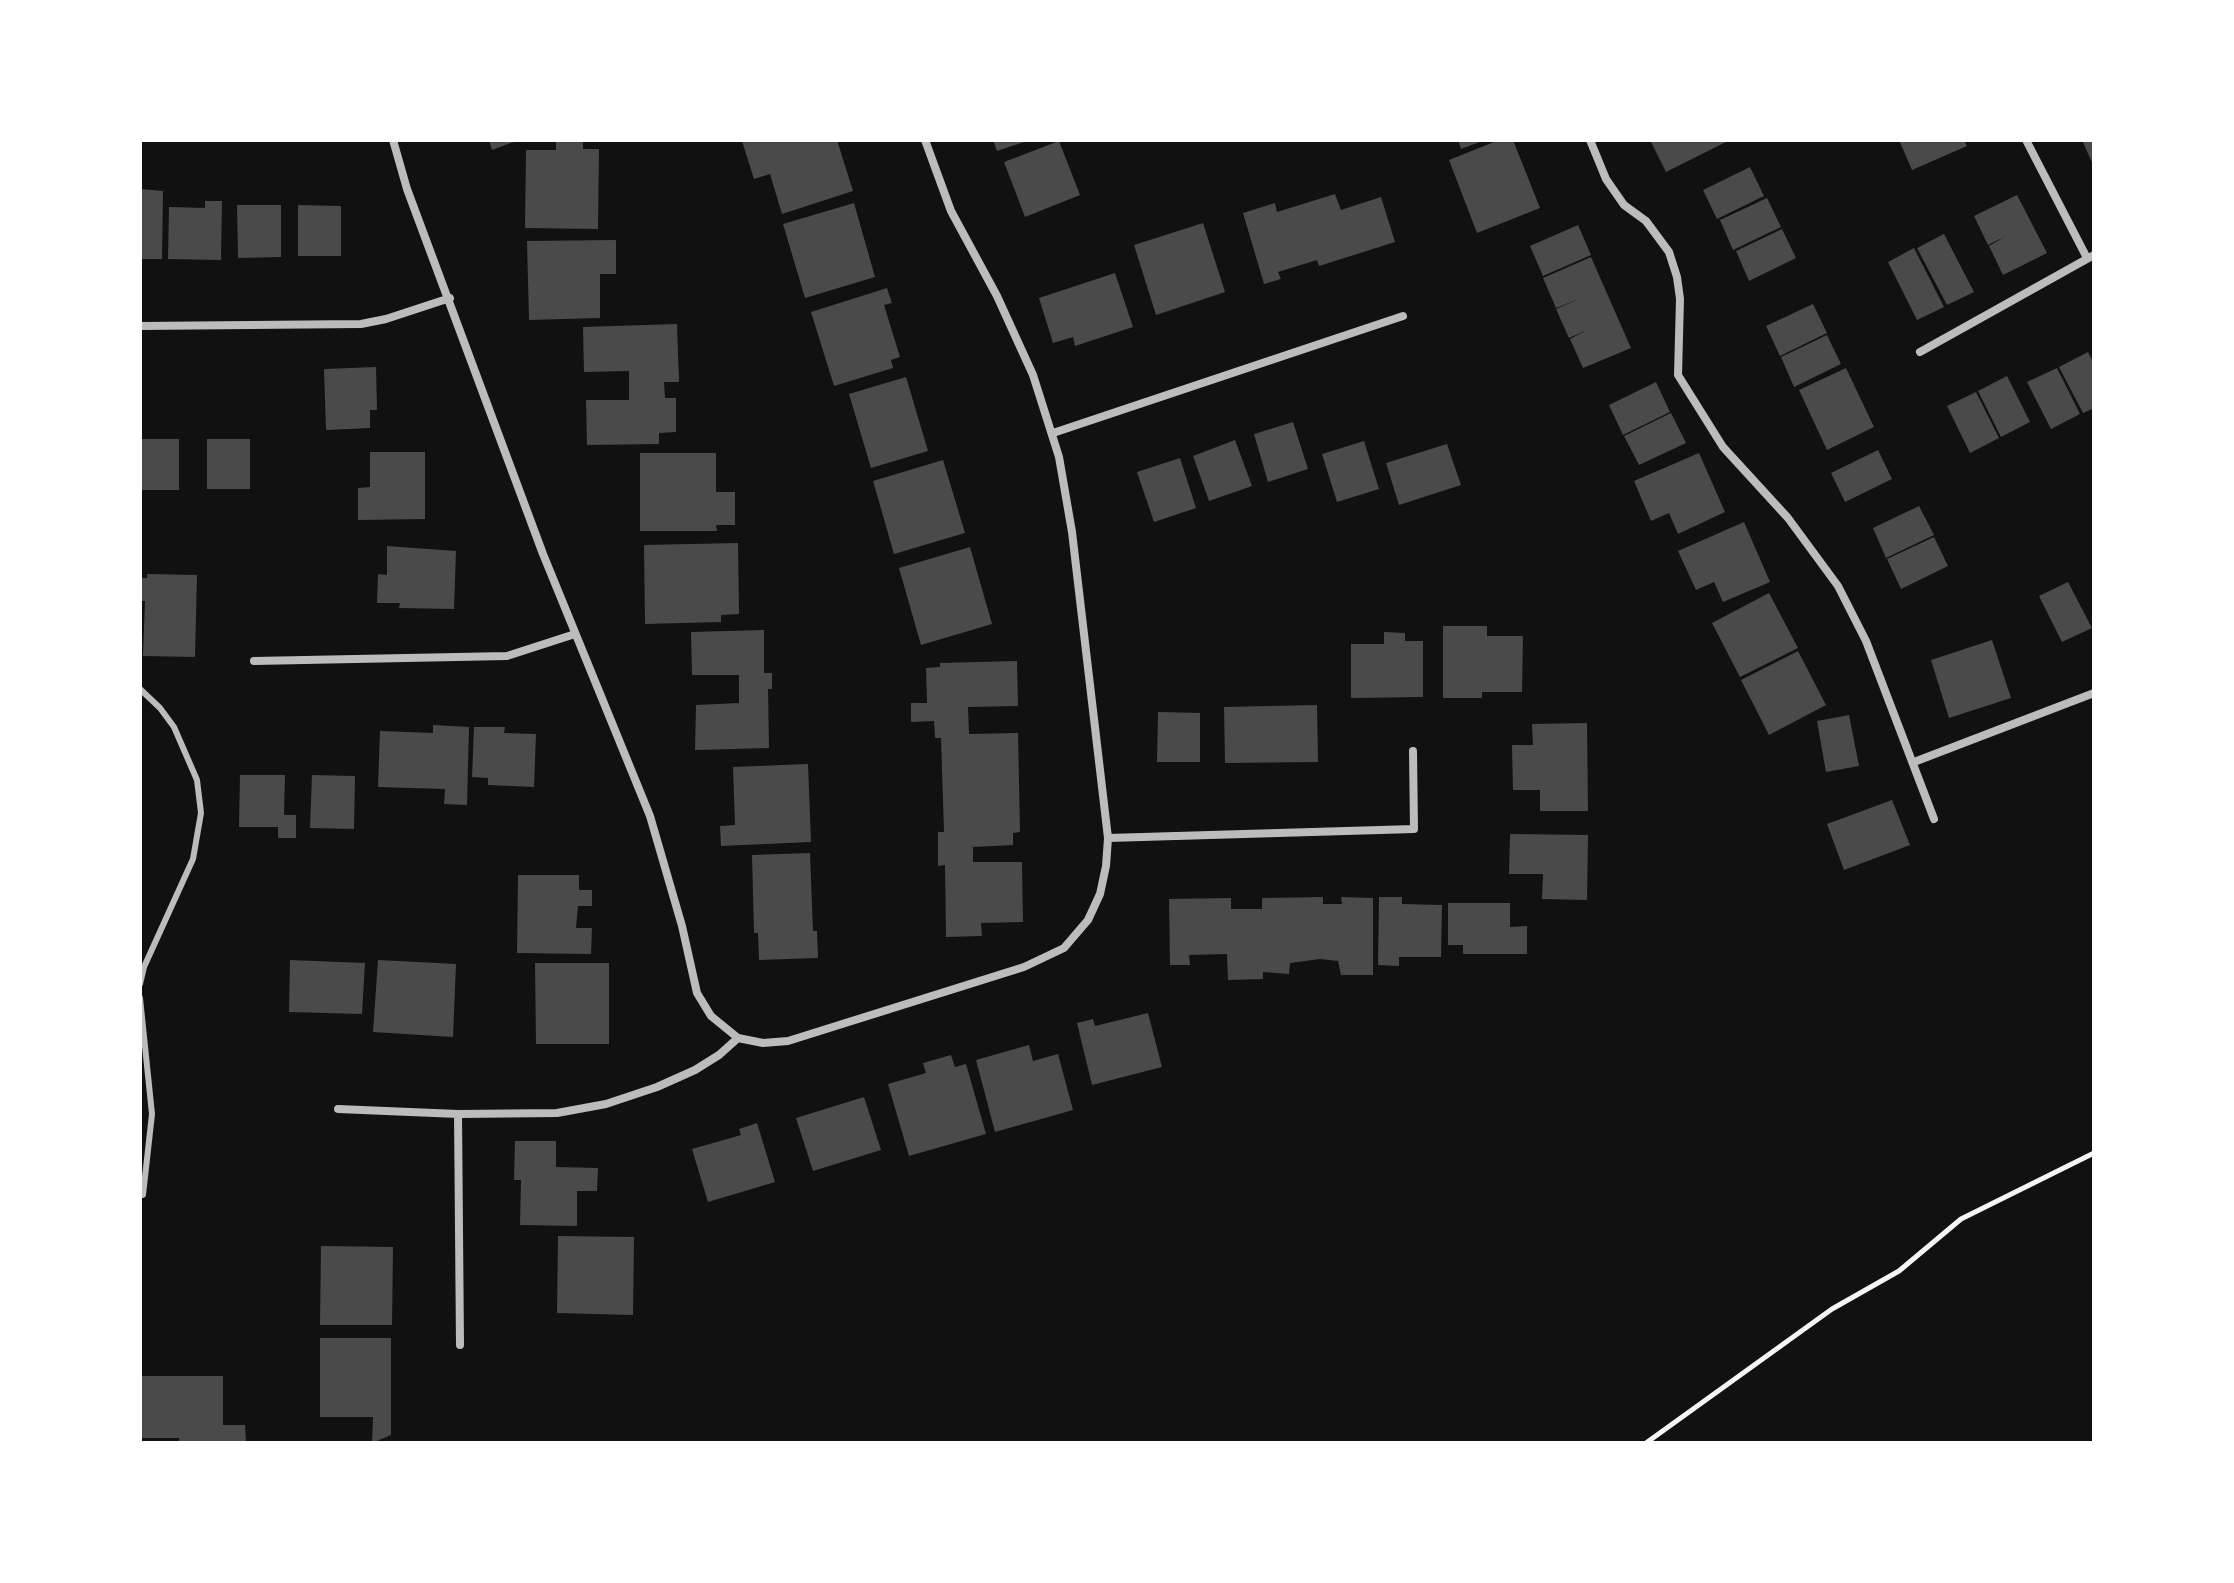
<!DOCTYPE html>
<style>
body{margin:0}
#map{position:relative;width:2234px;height:1583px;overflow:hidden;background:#111;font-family:"Space Grotesk",sans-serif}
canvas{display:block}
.frame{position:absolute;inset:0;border:142px solid #fff;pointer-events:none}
</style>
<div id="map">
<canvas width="2234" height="1583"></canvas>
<div class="frame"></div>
</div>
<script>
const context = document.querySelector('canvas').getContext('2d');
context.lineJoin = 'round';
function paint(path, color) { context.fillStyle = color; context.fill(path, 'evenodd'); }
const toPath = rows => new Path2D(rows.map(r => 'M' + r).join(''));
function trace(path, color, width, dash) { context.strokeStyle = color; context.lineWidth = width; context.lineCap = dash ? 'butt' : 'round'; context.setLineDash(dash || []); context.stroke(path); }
paint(toPath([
 [489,140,519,140,492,150],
 [556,140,583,140,583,149,599,149,598,229,525,228,526,150,556,150],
 [745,140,837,140,853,191,782,214,770,174,754,179,742,141],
 [993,140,1027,140,1027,141,997,151],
 [1458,140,1485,140,1461,149],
 [1499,140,1513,140,1540,208,1477,233,1449,160],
 [1650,140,1724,140,1726,142,1666,172],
 [1899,140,1964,140,1967,146,1912,170],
 [2082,140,2094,140,2094,167],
 [1059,141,1080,195,1025,217,1004,162],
 [1750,167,1764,196,1717,219,1703,190],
 [141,189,163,191,162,259,140,259],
 [1335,194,1341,210,1381,197,1395,242,1319,266,1317,260,1278,272,1281,279,1264,284,1243,213,1275,203,1277,212],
 [2017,195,2047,253,2003,275,1989,246,2006,236,1988,245,1974,216],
 [1767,198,1781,227,1733,250,1720,220],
 [205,201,222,201,221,260,168,259,169,207,205,208],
 [854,203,875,277,805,298,783,224],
 [237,205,281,205,281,257,238,258],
 [298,205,341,206,341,256,298,256],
 [1203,223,1225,292,1156,315,1134,245],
 [1578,225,1591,255,1543,276,1530,246],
 [1782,229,1796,258,1749,281,1736,251],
 [1944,234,1974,292,1947,305,1917,248],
 [616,240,616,274,600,274,600,318,529,320,527,241],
 [1914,248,1944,307,1917,320,1888,262],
 [1591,257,1631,348,1583,368,1570,339,1587,330,1569,338,1556,309,1579,299,1556,308,1543,278],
 [1115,273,1133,327,1075,346,1073,337,1053,343,1039,298],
 [887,288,892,303,884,305,900,357,891,360,893,368,834,386,811,312],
 [1813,304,1827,333,1780,356,1766,326],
 [677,324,679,382,664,382,665,398,676,398,676,432,659,433,659,444,587,445,586,400,629,400,629,371,584,372,583,327],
 [1827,335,1841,364,1794,387,1781,357],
 [2088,352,2094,364,2094,408,2083,413,2059,367],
 [376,367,377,410,370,410,370,428,326,430,324,369],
 [1846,368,1874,427,1827,450,1799,390],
 [2057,368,2080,414,2051,429,2027,382],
 [2007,376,2030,422,2001,437,1978,391],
 [906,377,928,451,871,468,849,394],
 [1656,382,1670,412,1623,435,1609,405],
 [1976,392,1999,438,1970,453,1947,406],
 [1671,413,1686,443,1639,465,1624,436],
 [1293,422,1308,469,1268,482,1254,434],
 [140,439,179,439,179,490,140,490],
 [207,439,250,439,250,489,207,489],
 [1235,440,1252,486,1209,501,1193,456],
 [1364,441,1379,489,1337,502,1322,454],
 [1447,444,1461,485,1399,505,1386,463],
 [1878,450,1892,479,1845,502,1831,473],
 [370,452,425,452,425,519,358,520,358,488,370,487],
 [640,453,716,453,716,492,735,492,735,525,716,525,717,531,640,531],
 [1699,453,1725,512,1678,534,1669,513,1651,521,1634,481],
 [1180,458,1196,508,1154,522,1137,472],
 [943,460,965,533,894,554,873,481],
 [1919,506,1934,535,1886,558,1873,528],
 [1744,522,1770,582,1723,602,1714,582,1696,590,1678,551],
 [1934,537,1948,566,1901,589,1887,559],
 [738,543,739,614,721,615,721,622,645,624,644,545],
 [387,546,456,551,454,609,399,608,400,603,377,603,378,574,387,575],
 [970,547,992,624,921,645,899,568],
 [147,574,197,575,195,657,143,656,145,601,140,601,140,578,147,578],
 [2068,582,2092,628,2062,642,2039,596],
 [1769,593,1798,648,1740,677,1712,623],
 [1443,626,1487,626,1487,636,1523,636,1522,692,1482,692,1482,698,1443,698],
 [764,630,764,673,772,673,772,689,768,689,769,748,695,750,696,705,739,703,739,675,692,675,691,632],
 [1384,632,1405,633,1405,641,1423,641,1423,697,1351,698,1351,644,1384,644],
 [1992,640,2011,698,1949,718,1931,660],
 [1798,651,1826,705,1769,735,1741,680],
 [1017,661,1018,706,968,707,969,734,1018,733,1020,832,1013,833,1013,845,973,847,973,862,1022,862,1023,922,981,923,982,936,946,937,945,865,938,866,938,832,944,832,941,738,935,738,934,721,911,722,911,703,927,703,926,668,940,667,940,663],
 [1317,705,1318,762,1225,763,1224,707],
 [1158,712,1200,713,1200,762,1157,762],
 [1849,715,1859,766,1826,772,1817,721],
 [1587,723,1588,811,1540,811,1540,790,1513,790,1512,745,1533,745,1532,724],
 [433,725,469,727,467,805,444,804,445,789,378,787,380,731,433,733],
 [474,727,505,727,504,733,536,734,534,787,488,785,488,778,472,777],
 [808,764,811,842,721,846,720,826,735,825,733,767],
 [240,775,285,775,284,815,296,815,296,838,278,838,278,827,239,827],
 [312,775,355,776,354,829,310,828],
 [1892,800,1910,845,1844,870,1827,824],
 [1510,834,1588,835,1587,900,1542,899,1543,874,1509,874],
 [810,853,813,931,817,931,818,958,759,960,758,933,754,933,752,855],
 [518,875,579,875,579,890,592,890,592,906,578,906,576,928,592,928,591,954,517,953],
 [1323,897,1323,904,1342,904,1341,897,1373,898,1373,975,1341,975,1338,961,1320,959,1290,963,1289,974,1263,972,1263,979,1228,980,1227,954,1189,955,1190,965,1170,965,1169,899,1231,898,1231,909,1262,909,1262,898],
 [1379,897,1402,897,1402,904,1442,905,1441,957,1399,957,1399,966,1378,965],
 [1448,903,1510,903,1510,927,1527,926,1527,954,1463,954,1463,945,1448,945],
 [290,960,365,963,362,1014,289,1012],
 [378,960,456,964,453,1037,373,1032],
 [535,963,609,963,609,1044,536,1044],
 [1148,1013,1162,1067,1092,1085,1077,1023,1093,1019,1095,1026],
 [1029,1045,1033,1061,1058,1054,1073,1110,995,1132,976,1060],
 [951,1055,955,1067,966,1064,986,1134,909,1156,888,1084,926,1073,923,1063],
 [864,1097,881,1150,813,1171,796,1118],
 [757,1123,775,1182,708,1202,692,1149,741,1135,739,1129],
 [515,1141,556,1141,556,1167,598,1168,597,1191,577,1191,577,1226,520,1225,521,1180,514,1180],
 [558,1236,634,1237,633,1315,557,1313],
 [321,1246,393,1247,392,1325,320,1325],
 [320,1338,391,1338,391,1435,372,1443,373,1417,320,1417],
 [140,1376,223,1376,223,1425,245,1425,246,1443,179,1443,179,1438,140,1438]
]), '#4a4a4a');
trace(toPath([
 [1646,1443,1832,1309,1899,1271,1961,1219,2094,1153]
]), '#f5f5f5', 5);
trace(toPath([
 [140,689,160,708,174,727,197,780,201,813,193,859,144,967,140,984],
 [140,998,152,1114,143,1195]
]), '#bcbcbc', 6);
trace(toPath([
 [393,140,407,189,543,554,650,816,682,926,697,993,711,1016,738,1038],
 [1590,140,1606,179,1624,205,1646,221,1669,252,1677,277,1680,299,1678,375,1723,447,1788,518,1838,586,1866,641,1934,819],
 [2026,140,2087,258],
 [140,326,361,324,386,319,450,298],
 [1920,352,2094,255],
 [1053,433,1403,316],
 [254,661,507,656,575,634],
 [1914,762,2094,693],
 [1108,838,1414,829,1413,751],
 [338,1109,458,1114,557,1113,606,1104,657,1087,695,1070,719,1055,738,1038,763,1043,788,1041,1024,967,1064,948,1088,920,1100,894,1106,866,1108,838,1072,532,1059,457,1033,375,997,296,951,211,925,140],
 [458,1114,460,1345]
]), '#bcbcbc', 8);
</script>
